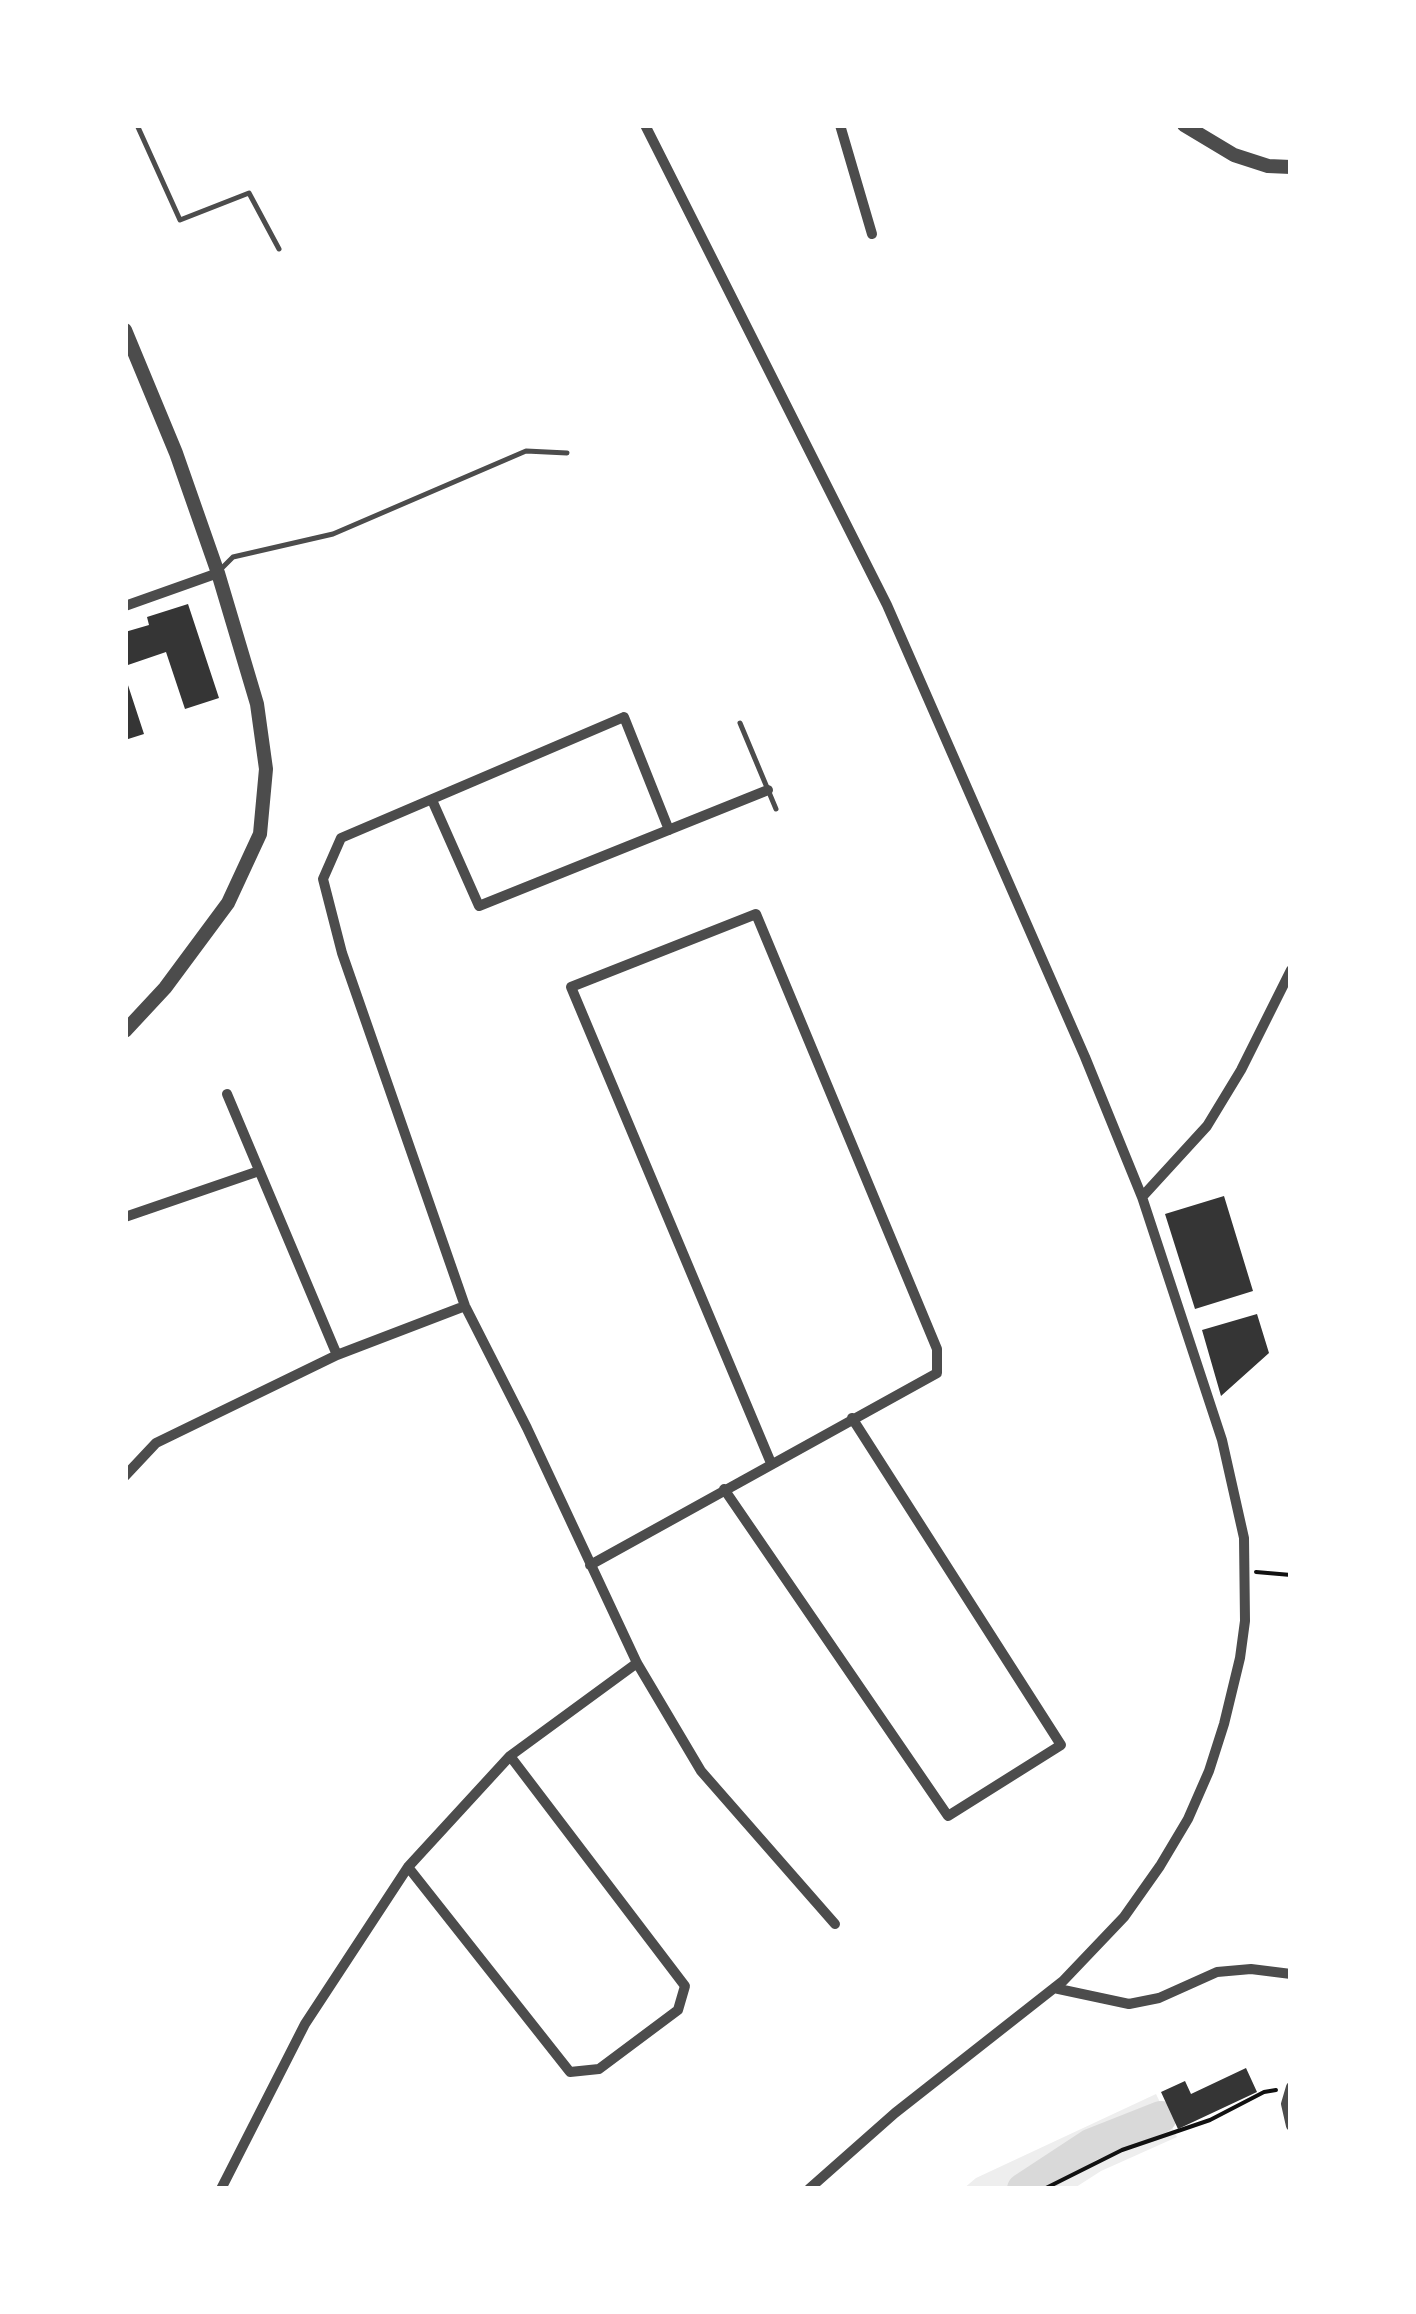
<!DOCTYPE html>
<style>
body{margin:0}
#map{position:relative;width:1416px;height:2314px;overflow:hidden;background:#fff;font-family:Georgia,serif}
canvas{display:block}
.frame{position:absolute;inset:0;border:128px solid #fff;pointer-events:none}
</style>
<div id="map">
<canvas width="1416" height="2314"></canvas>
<div class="frame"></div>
</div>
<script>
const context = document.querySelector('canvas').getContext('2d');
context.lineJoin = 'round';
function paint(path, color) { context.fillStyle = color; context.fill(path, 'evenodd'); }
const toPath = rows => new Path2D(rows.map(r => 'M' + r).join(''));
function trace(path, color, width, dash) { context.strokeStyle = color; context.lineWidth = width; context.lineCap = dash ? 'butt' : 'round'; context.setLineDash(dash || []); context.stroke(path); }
paint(toPath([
 [1156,2094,1177,2137,1101,2171,1073,2189,963,2189,976,2178]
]), '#eee');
trace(toPath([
 [1023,2189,1090,2145,1161,2117]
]), '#d9d9d9', 32);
paint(toPath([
 [188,604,219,698,185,709,166,652,125,666,125,632,149,625,147,617],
 [125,676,144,734,125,740],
 [1224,1196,1253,1291,1195,1309,1165,1214],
 [1257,1314,1269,1353,1221,1396,1202,1330],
 [1246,2068,1257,2092,1178,2129,1161,2092,1185,2081,1191,2094]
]), '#353535');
trace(toPath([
 [1256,1572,1291,1575],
 [1044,2189,1122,2150,1210,2120,1264,2092,1276,2090]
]), '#111', 4);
trace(toPath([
 [137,125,180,220,249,193,279,249],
 [221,569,233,557,333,534,526,451,567,453],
 [740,723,776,809]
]), '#4c4c4c', 5);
trace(toPath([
 [645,125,887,605,1085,1057,1142,1197,1222,1440,1244,1538,1245,1621,1240,1658,1224,1724,1209,1771,1188,1819,1160,1866,1124,1917,1063,1981,895,2113,809,2189],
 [840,125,872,234],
 [125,606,218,573],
 [432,800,479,906,768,790],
 [669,830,624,717,341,838,323,879,342,953,465,1306,527,1428,637,1663,701,1771,835,1924],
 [227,1094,337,1355],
 [1142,1197,1207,1126,1241,1070,1291,970],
 [125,1217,259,1171],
 [125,1476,156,1443,337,1355,465,1306],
 [724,1489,948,1816,1061,1745,852,1418],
 [590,1565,937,1373,937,1349,756,914,571,987,771,1463],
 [408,1867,570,2072,599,2069,678,2010,685,1986,510,1756],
 [1054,1988,1129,2004,1159,1998,1217,1972,1251,1969,1291,1974],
 [1291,2087,1286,2104,1291,2126],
 [221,2189,305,2024,408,1867,510,1756,637,1663]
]), '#4c4c4c', 10);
trace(toPath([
 [1184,125,1234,155,1268,166,1291,167],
 [125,330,176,453,218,573,257,704,266,769,260,834,228,903,165,988,125,1031]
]), '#4c4c4c', 14);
</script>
